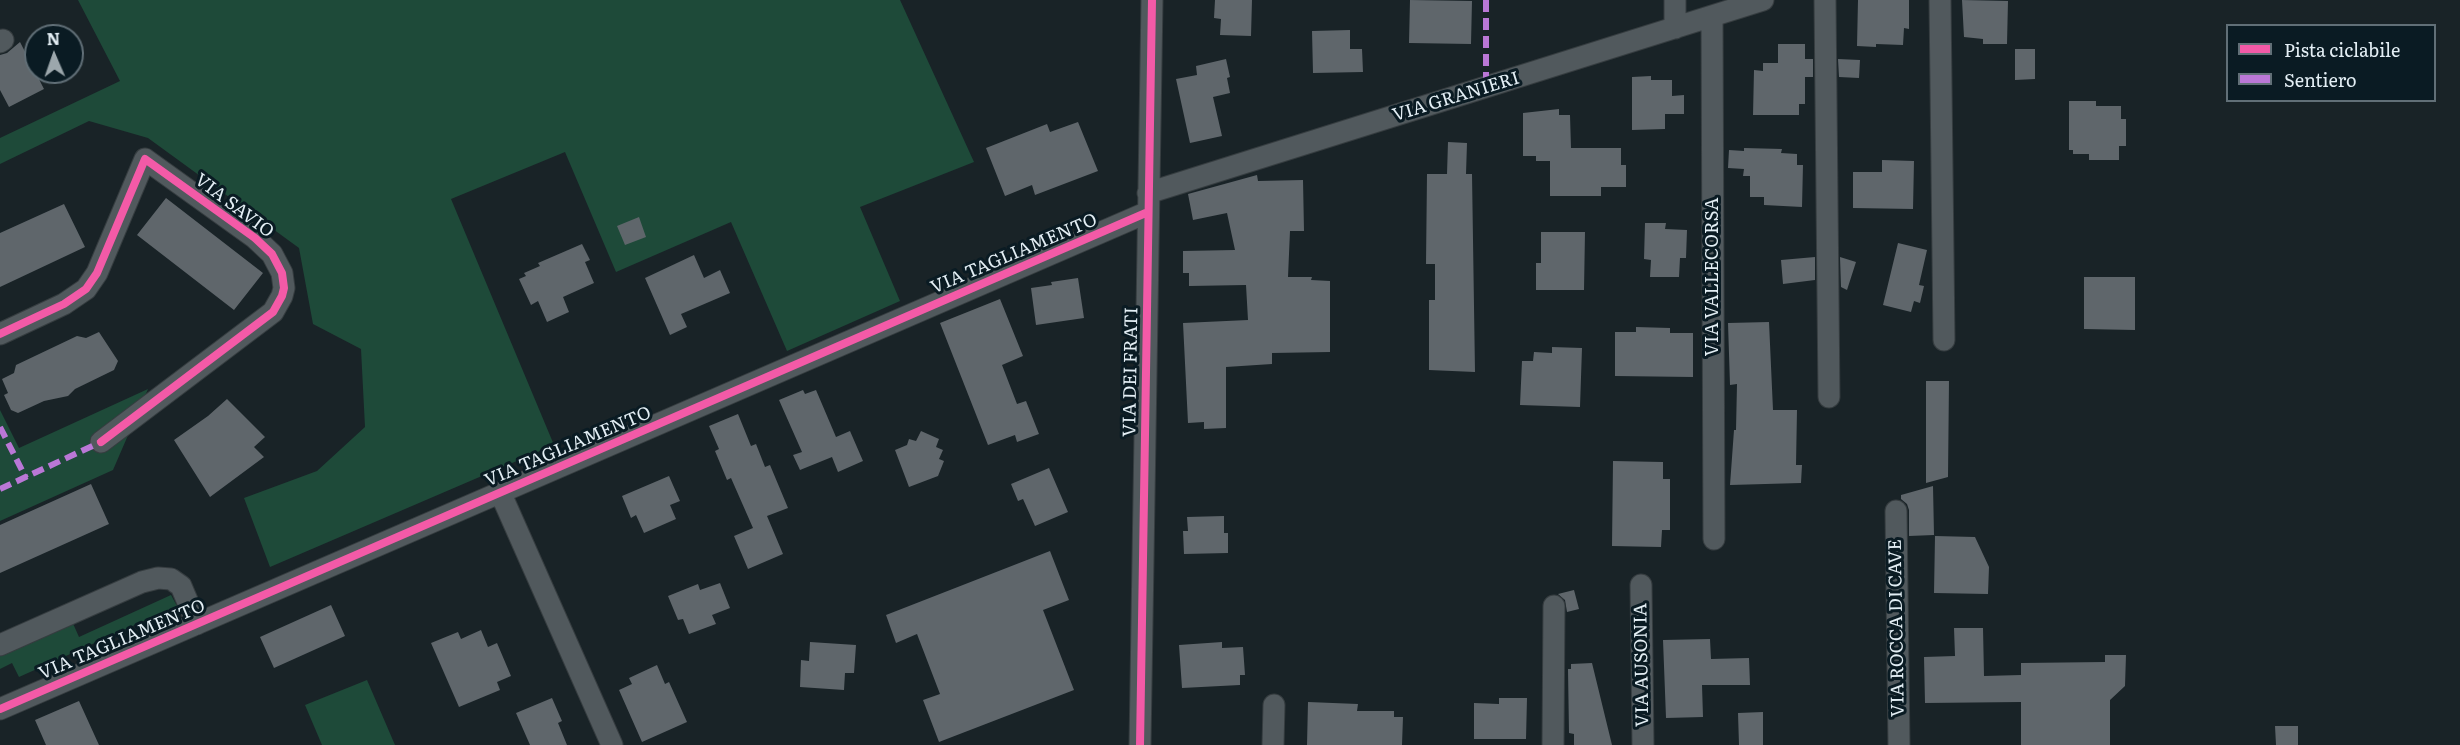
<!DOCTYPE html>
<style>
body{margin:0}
#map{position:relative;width:2460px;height:745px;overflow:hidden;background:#192327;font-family:Literata,serif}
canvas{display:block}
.legend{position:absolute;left:2226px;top:24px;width:210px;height:78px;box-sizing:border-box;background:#0a1b23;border:2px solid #616f77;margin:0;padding:8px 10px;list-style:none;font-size:18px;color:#e3eef4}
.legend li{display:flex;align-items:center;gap:12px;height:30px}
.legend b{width:30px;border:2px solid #616f77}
.north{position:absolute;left:24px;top:24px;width:60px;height:60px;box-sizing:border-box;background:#0a1b23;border:2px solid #616f77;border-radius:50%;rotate:358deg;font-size:16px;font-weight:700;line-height:24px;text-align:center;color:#e3eef4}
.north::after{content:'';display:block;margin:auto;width:21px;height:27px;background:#9ca7ac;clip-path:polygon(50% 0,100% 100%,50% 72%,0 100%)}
</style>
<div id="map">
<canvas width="2460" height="745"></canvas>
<ul class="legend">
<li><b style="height:8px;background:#f35aa7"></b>Pista ciclabile</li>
<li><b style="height:8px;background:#ba77d6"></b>Sentiero</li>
</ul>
<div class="north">N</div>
</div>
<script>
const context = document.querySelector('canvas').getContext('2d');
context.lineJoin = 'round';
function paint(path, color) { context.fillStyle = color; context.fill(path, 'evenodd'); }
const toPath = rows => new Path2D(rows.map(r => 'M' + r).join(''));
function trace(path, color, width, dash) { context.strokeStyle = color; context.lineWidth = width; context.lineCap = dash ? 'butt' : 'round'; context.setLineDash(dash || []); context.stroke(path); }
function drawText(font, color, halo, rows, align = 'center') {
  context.font = font + ' Literata,serif'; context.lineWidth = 6; context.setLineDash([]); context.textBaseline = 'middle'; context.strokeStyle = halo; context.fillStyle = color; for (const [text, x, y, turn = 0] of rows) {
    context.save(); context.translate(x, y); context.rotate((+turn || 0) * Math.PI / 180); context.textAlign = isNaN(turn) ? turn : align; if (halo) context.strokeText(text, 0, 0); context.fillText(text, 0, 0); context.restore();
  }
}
paint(toPath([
 [78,0,900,0,974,162,860,207,900,301,787,351,731,222,616,272,565,152,451,199,554,445,270,567,244,498,317,471,365,427,361,349,313,324,299,248,148,138,89,121,0,164,0,138,120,81],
 [148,389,113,470,0,521,0,410,19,448],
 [171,595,177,606,19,677,12,663,0,669,0,652,71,619,79,637],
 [367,680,395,745,322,745,305,705]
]), '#1e4a39');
paint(toPath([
 [1215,0,1252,0,1251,36,1220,35,1221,19,1214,18],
 [1410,0,1472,1,1471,44,1409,43],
 [1858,0,1909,0,1909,29,1904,28,1903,45,1876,44,1876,47,1857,46],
 [1962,0,2008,1,2007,44,1983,44,1983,39,1964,37],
 [1350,30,1350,49,1362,49,1363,72,1313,73,1312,31],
 [20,42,44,89,9,107,0,90,0,55,7,53],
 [1778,44,1805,44,1805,59,1813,59,1813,77,1805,77,1805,104,1799,104,1799,115,1753,115,1754,70,1763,71,1763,63,1778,63],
 [2015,49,2035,49,2035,79,2015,80],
 [1226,59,1230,77,1227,78,1230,93,1213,97,1222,136,1190,143,1176,79,1197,75,1196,66],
 [1838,59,1860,60,1859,78,1839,77],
 [1651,76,1651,80,1672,80,1672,96,1684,95,1684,114,1665,114,1665,129,1632,130,1632,77],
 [2069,101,2096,101,2096,106,2121,106,2121,119,2126,119,2126,146,2119,146,2119,160,2089,160,2089,154,2073,154,2073,150,2069,150],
 [1559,109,1559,115,1570,115,1571,148,1621,148,1621,165,1626,165,1626,187,1601,187,1601,196,1550,196,1550,161,1536,161,1536,156,1523,156,1523,113],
 [1078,122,1098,171,1035,195,1032,185,1005,196,986,148,1047,124,1050,132],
 [1448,142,1467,143,1466,174,1472,174,1475,372,1429,370,1429,300,1435,300,1435,264,1426,264,1427,174,1447,174],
 [1744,148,1782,149,1781,153,1797,154,1797,165,1803,165,1802,207,1764,205,1764,197,1750,197,1750,176,1743,176,1744,169,1728,168,1729,150,1744,151],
 [1882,160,1914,161,1913,209,1853,208,1853,172,1882,172],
 [1257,175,1258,181,1303,180,1304,231,1290,231,1288,277,1312,277,1311,280,1330,281,1330,352,1272,353,1272,364,1226,367,1226,428,1204,429,1204,422,1188,423,1183,323,1248,320,1246,285,1189,286,1189,273,1183,273,1183,251,1235,250,1227,213,1193,220,1188,194],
 [166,198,263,273,234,310,137,235],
 [64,204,85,247,0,287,0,233],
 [639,217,646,237,625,245,617,226],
 [1645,223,1666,223,1665,229,1687,230,1686,258,1680,258,1679,277,1650,277,1651,260,1644,259],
 [1541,232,1585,232,1584,290,1536,290,1536,263,1541,263],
 [1898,243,1927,250,1919,285,1924,286,1920,303,1914,301,1911,312,1883,305],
 [582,244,590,260,585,262,594,283,563,297,569,312,547,322,538,301,531,305,519,279,526,276,524,273,540,266,538,263],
 [694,255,704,278,720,270,730,293,681,314,687,327,670,335,645,278],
 [1815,257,1815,280,1783,284,1781,260],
 [1840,257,1856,262,1847,290,1841,287],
 [2084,277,2135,277,2135,330,2084,329],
 [1078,278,1084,318,1036,325,1031,288,1052,285,1051,282],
 [1000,299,1023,356,1002,365,1017,404,1026,401,1039,434,1017,442,1015,435,988,445,940,323],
 [1769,322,1773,410,1797,410,1796,465,1802,465,1801,483,1730,485,1734,430,1736,430,1737,384,1730,385,1728,323],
 [1636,327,1670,328,1670,333,1693,333,1693,377,1615,376,1615,332,1636,332],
 [99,332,118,361,114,370,75,389,68,396,44,401,18,413,11,410,4,395,8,393,2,379,14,373,16,365,77,336,86,338],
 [1552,347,1582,348,1580,407,1520,405,1522,361,1533,361,1534,352,1552,353],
 [1926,381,1949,381,1948,477,1926,483],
 [803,390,805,394,816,390,836,437,850,431,863,461,838,472,832,457,800,470,793,455,802,452,779,400],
 [227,399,265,437,254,447,264,457,210,497,174,440,208,416],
 [738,414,751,446,756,444,765,467,770,465,788,508,767,516,783,554,748,569,734,536,753,528,731,478,727,480,715,451,719,449,709,426],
 [921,431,939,439,936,447,943,450,939,459,944,461,938,476,909,487,895,450,907,445,909,439,916,441],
 [1613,461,1663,462,1663,479,1670,479,1670,530,1662,530,1661,547,1612,546],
 [1049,468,1068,512,1035,526,1023,499,1018,501,1011,484],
 [669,476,680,501,670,505,676,519,644,533,636,515,631,518,622,496],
 [91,484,109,524,0,573,0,525],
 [1933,486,1934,535,1909,536,1909,510,1907,504,1901,499,1901,495],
 [1224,516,1224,533,1228,533,1228,553,1184,554,1183,531,1188,531,1187,517],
 [1935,536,1975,537,1989,567,1988,594,1934,593],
 [1050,551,1069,600,1043,610,1074,690,939,742,923,700,940,694,917,634,896,643,886,615],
 [720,583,730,608,712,615,716,624,689,634,683,619,678,620,668,596,698,584,700,590],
 [1574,590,1579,609,1567,612,1565,600,1558,594],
 [331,605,345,636,274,668,260,637],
 [1954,628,1983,628,1984,676,2021,675,2021,663,2105,662,2105,655,2126,655,2125,686,2110,700,2110,745,2021,745,2021,702,1925,703,1924,657,1955,656],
 [481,630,488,647,497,643,511,676,497,682,500,690,459,707,431,643,458,632,461,639],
 [1710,639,1711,659,1749,658,1750,685,1702,685,1703,717,1666,718,1663,640],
 [810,642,856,645,854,673,845,673,844,690,800,687,801,660,809,661],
 [1222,642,1222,648,1243,647,1245,675,1240,675,1240,685,1182,688,1179,645],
 [1592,663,1612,745,1574,745,1574,734,1569,733,1568,669,1571,669,1571,664],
 [657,665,665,684,669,682,687,722,642,742,619,690,632,684,629,678],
 [552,698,562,721,558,723,567,745,530,745,516,713],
 [1499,698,1527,698,1526,739,1474,739,1474,703,1499,704],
 [79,701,99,745,46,745,35,720],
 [1308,702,1358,704,1357,711,1394,711,1394,717,1403,717,1402,745,1307,745],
 [1763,712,1763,745,1739,745,1738,713],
 [2275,726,2298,726,2298,745,2276,745]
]), '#5f666b');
const minor = toPath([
 [1825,0,1829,397],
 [1940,0,1944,340],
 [1712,16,1714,539],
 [1675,28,1675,0],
 [0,42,3,40],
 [1148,193,1763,0],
 [0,334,64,304,86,289,97,273,145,159,255,238,272,254,282,273,284,288,282,296,273,312,101,442],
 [500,492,612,745],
 [1896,511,1899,745],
 [1641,585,1643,745],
 [0,645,142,582,158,578,171,579,181,586,197,624],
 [0,709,1148,212],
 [1140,745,1152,0],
 [1273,745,1274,705],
 [1553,745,1554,606]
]);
trace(minor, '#363d40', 23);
trace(minor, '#51595d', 21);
trace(toPath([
 [1486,0,1486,87],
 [0,427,26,478],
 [0,489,101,442]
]), '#ba77d6', 6, [12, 6]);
trace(toPath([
 [0,334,64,304,86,289,97,273,145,159,255,238,272,254,282,273,284,288,282,296,273,312,101,442],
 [0,709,1148,212],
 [1140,745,1152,0]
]), '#f35aa7', 8);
drawText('18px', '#e3eef4', '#0a1b23', [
 ["VIA GRANIERI",1456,97,-17],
 ["VIA SAVIO",234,206,37],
 ["VIA TAGLIAMENTO",1014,254,-23],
 ["VIA VALLECORSA",1713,277,-90],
 ["VIA DEI FRATI",1131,372,-89],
 ["VIA TAGLIAMENTO",568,447,-23],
 ["VIA ROCCA DI CAVE",1897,628,-91],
 ["VIA TAGLIAMENTO",122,640,-23],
 ["VIA AUSONIA",1642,665,-91]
]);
</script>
